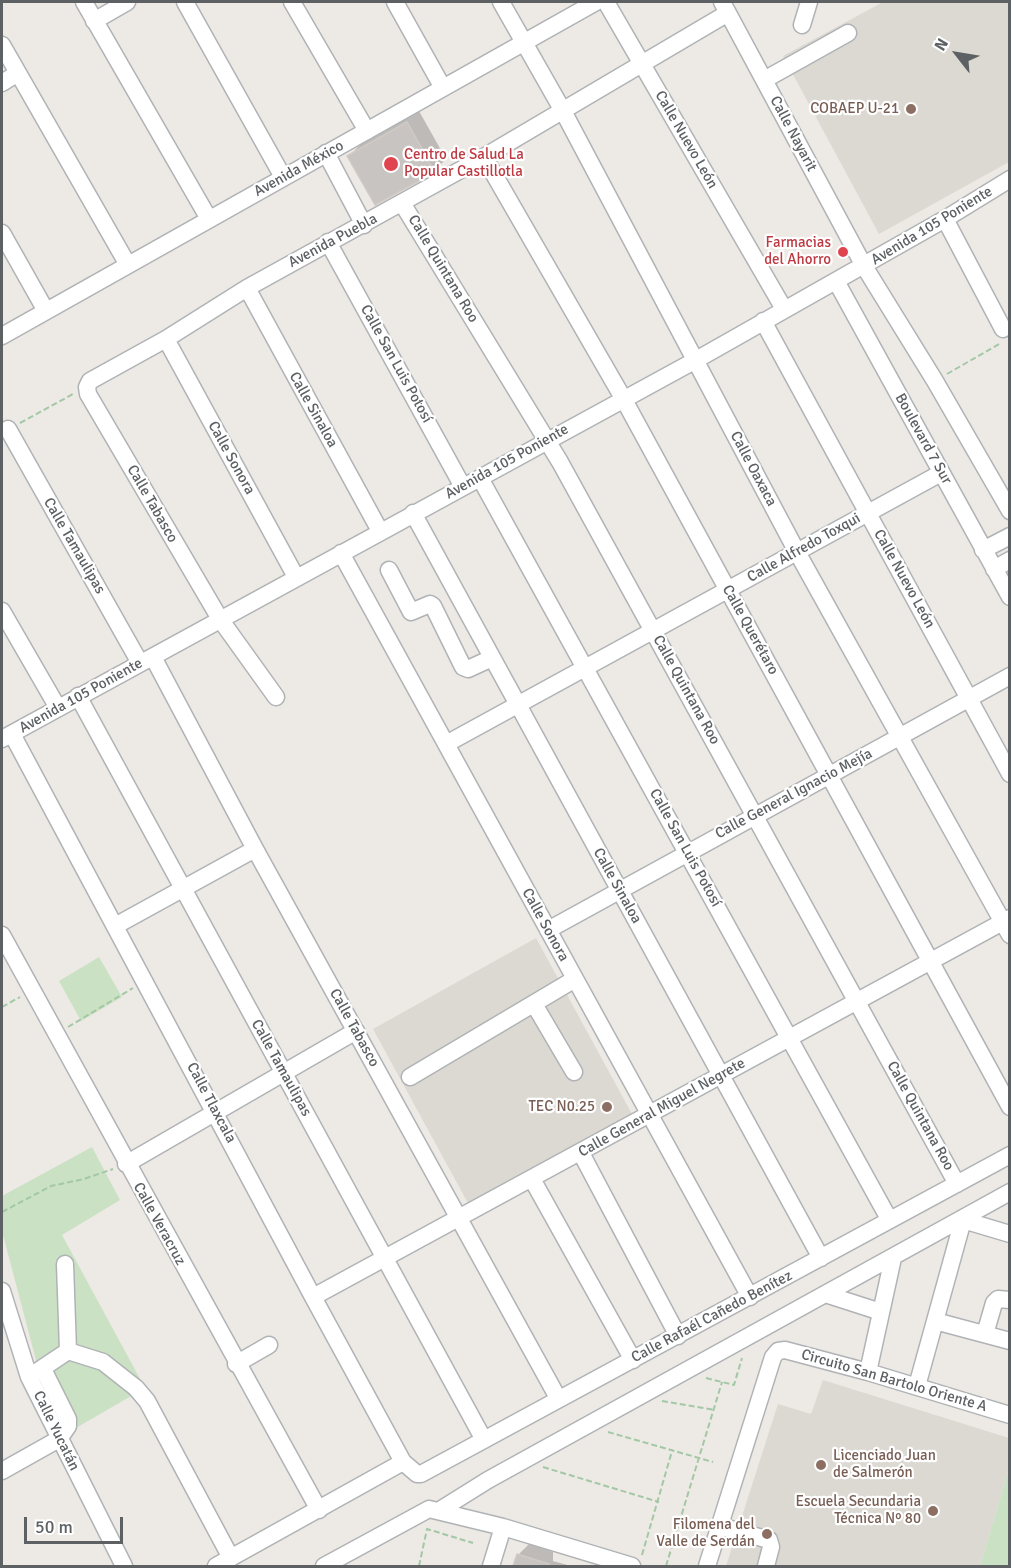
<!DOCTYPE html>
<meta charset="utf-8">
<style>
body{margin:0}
#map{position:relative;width:1011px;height:1568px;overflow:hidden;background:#ede9e5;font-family:Signika,sans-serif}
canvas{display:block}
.frame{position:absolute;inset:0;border:3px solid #5d6163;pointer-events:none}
.north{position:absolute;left:927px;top:24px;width:60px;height:60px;-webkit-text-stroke:4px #fff;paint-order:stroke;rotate:301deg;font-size:16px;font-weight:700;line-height:24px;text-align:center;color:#5d6163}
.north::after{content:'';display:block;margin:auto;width:21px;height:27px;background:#5d6163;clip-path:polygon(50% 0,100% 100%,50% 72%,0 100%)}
.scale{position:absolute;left:24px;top:1517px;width:99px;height:27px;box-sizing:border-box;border:3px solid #5d6163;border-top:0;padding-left:8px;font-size:18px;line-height:21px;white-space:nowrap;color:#5d6163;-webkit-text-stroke:4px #fff;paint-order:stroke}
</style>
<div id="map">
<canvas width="1011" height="1568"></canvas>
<div class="frame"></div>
<div class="north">N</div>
<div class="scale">50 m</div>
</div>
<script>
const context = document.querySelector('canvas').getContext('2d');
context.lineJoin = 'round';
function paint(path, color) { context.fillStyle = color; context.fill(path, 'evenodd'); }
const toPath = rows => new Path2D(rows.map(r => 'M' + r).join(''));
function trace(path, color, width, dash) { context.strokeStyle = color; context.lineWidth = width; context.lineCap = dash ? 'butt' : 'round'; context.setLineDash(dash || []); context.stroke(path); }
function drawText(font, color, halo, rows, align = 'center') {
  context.font = font + ' Signika,sans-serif'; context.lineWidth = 4.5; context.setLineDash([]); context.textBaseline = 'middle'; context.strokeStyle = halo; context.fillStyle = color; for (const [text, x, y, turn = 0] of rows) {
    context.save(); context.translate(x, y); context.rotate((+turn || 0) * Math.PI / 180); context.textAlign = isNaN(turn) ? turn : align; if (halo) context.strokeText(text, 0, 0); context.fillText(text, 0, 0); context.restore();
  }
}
paint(toPath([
 [883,2,1009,2,1009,162,879,234,783,56],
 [536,938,632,1114,469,1205,373,1029],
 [823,1380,1009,1438,1009,1469,980,1566,726,1566,778,1404,811,1414]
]), '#dcd9d3');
paint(toPath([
 [99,957,122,997,81,1021,59,981],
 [92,1147,120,1200,62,1235,145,1388,69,1432,37,1364,2,1231,2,1196],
 [1009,1469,1009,1566,980,1566]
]), '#cbe1c4');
paint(toPath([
 [419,111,446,159,434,171,349,156,361,144],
 [530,1543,553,1552,553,1561,571,1566,514,1566,518,1555]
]), '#0003');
const building = toPath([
 [407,122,435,172,375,205,347,156,407,122],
 [517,1554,549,1564,549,1566,513,1566,517,1554]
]);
paint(building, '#c8c4c1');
trace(building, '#d1cac4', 1.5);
const minor = toPath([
 [84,2,209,219],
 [185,2,283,177],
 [292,2,367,131],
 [395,2,443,88],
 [501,2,563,111,797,552,1010,935],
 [606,2,784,309],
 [722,2,864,266,935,381,1010,511],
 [94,21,127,2],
 [802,25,809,2],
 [2,45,128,265],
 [764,80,848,33],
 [2,83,18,73],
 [326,153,364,225],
 [484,157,623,398,1010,1107],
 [402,203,560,462,957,1184],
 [945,219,1003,329],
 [2,233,46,311],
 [328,242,463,487],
 [836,281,1010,597],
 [247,288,380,531],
 [763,321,1010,774],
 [2,336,596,2],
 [166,339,296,577],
 [8,429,140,663],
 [480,478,889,1219],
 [413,513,821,1258],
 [983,550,1010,536],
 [341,553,750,1297],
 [994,569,1010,560],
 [389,570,411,612,430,604,433,606,463,667,468,669,492,658],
 [2,611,58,708],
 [153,657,255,849,558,1398],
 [78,696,484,1440],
 [276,697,220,619,88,394,87,387,90,381,166,339,247,288,484,157,728,13],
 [12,734,313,1297,403,1462,417,1474,421,1474,1010,1155],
 [2,739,696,360,945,219,1010,179],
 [446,744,941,473],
 [115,926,255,849],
 [548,930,1010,676],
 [2,935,319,1510],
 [534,1004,574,1072],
 [410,1077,575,979],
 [581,1153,678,1336],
 [126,1164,356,1031],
 [532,1179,633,1360],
 [65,1264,68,1351],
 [2,1291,29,1377,124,1566],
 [825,1294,881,1312],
 [313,1297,1010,918],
 [935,1321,1010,1341],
 [985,1334,994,1303,998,1299,1010,1300],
 [236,1364,269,1345],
 [868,1372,893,1258],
 [29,1377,68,1351,103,1362,136,1388,147,1401,231,1558],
 [917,1386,963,1220,1010,1234],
 [2,1471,59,1439,68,1426,68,1419,43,1369],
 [440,1510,488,1480,1010,1192],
 [720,1526,769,1540,771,1547,766,1566],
 [216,1566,403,1462],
 [324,1566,429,1509,503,1527,632,1566],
 [491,1566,503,1527],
 [707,1566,773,1357,778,1351,785,1350,868,1372,1010,1415]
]);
trace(minor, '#b0b3b5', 19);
trace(toPath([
 [947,374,999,344],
 [20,423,73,394],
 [2,1007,20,997],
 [68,1027,133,988],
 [2,1212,51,1186,84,1179,113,1169],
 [706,1378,734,1385,742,1358],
 [662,1401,715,1410],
 [608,1432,713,1462],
 [543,1467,659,1502],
 [642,1555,672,1451],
 [419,1566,427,1529,473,1543],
 [666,1566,722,1382]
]), '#a3c8a5', 2, [6, 3]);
trace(minor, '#fff', 16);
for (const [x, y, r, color] of [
 [911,109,6,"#8d6e63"],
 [391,164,8,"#e0444e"],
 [843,252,6,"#e0444e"],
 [607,1107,6,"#8d6e63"],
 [821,1465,6,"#8d6e63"],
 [933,1511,6,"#8d6e63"],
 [767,1534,6,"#8d6e63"]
]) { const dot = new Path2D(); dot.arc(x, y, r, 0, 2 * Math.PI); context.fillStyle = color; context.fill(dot); trace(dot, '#fff', 2); }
drawText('15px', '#785e54', '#fff', [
 ["COBAEP U-21",899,109],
 ["TEC N0.25",595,1107],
 ["Licenciado Juan",833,1456,"left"],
 ["de Salmerón",833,1473,"left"],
 ["Escuela Secundaria",921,1502],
 ["Técnica Nº 80",921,1519],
 ["Filomena del",755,1525],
 ["Valle de Serdán",755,1542]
], 'right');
drawText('15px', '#5d6163', '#fff', [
 ["Calle Nayarit",793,134,62],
 ["Calle Nuevo León",686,140,60],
 ["Avenida México",299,169,-29],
 ["Avenida 105 Poniente",932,226,-31],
 ["Avenida Puebla",333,241,-28],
 ["Calle Quintana Roo",443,269,59],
 ["Calle San Luis Potosí",396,364,61],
 ["Calle Sinaloa",313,410,61],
 ["Boulevard 7 Sur",923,439,61],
 ["Calle Sonora",231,458,61],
 ["Avenida 105 Poniente",507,462,-29],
 ["Calle Oaxaca",753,469,62],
 ["Calle Tabasco",152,504,60],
 ["Calle Tamaulipas",74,546,60],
 ["Calle Alfredo Toxqui",804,548,-29],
 ["Calle Nuevo León",904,579,61],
 ["Calle Querétaro",750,630,61],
 ["Calle Quintana Roo",686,690,61],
 ["Avenida 105 Poniente",81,696,-29],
 ["Calle General Ignacio Mejía",794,794,-28],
 ["Calle San Luis Potosí",685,848,61],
 ["Calle Sinaloa",617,886,61],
 ["Calle Sonora",545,925,61],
 ["Calle Tabasco",354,1028,61],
 ["Calle Tamaulipas",281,1068,61],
 ["Calle Tlaxcala",211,1103,62],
 ["Calle General Miguel Negrete",662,1108,-29],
 ["Calle Quintana Roo",920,1116,61],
 ["Calle Veracruz",159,1224,61],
 ["Calle Rafaél Cañedo Benítez",712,1317,-28],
 ["Circuito San Bartolo Oriente A",894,1381,16],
 ["Calle Yucatán",56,1431,64]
]);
drawText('15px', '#be3a42', '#fff', [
 ["Centro de Salud La",404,155],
 ["Popular Castillotla",404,172],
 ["Farmacias",831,243,"right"],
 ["del Ahorro",831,260,"right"]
], 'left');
</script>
